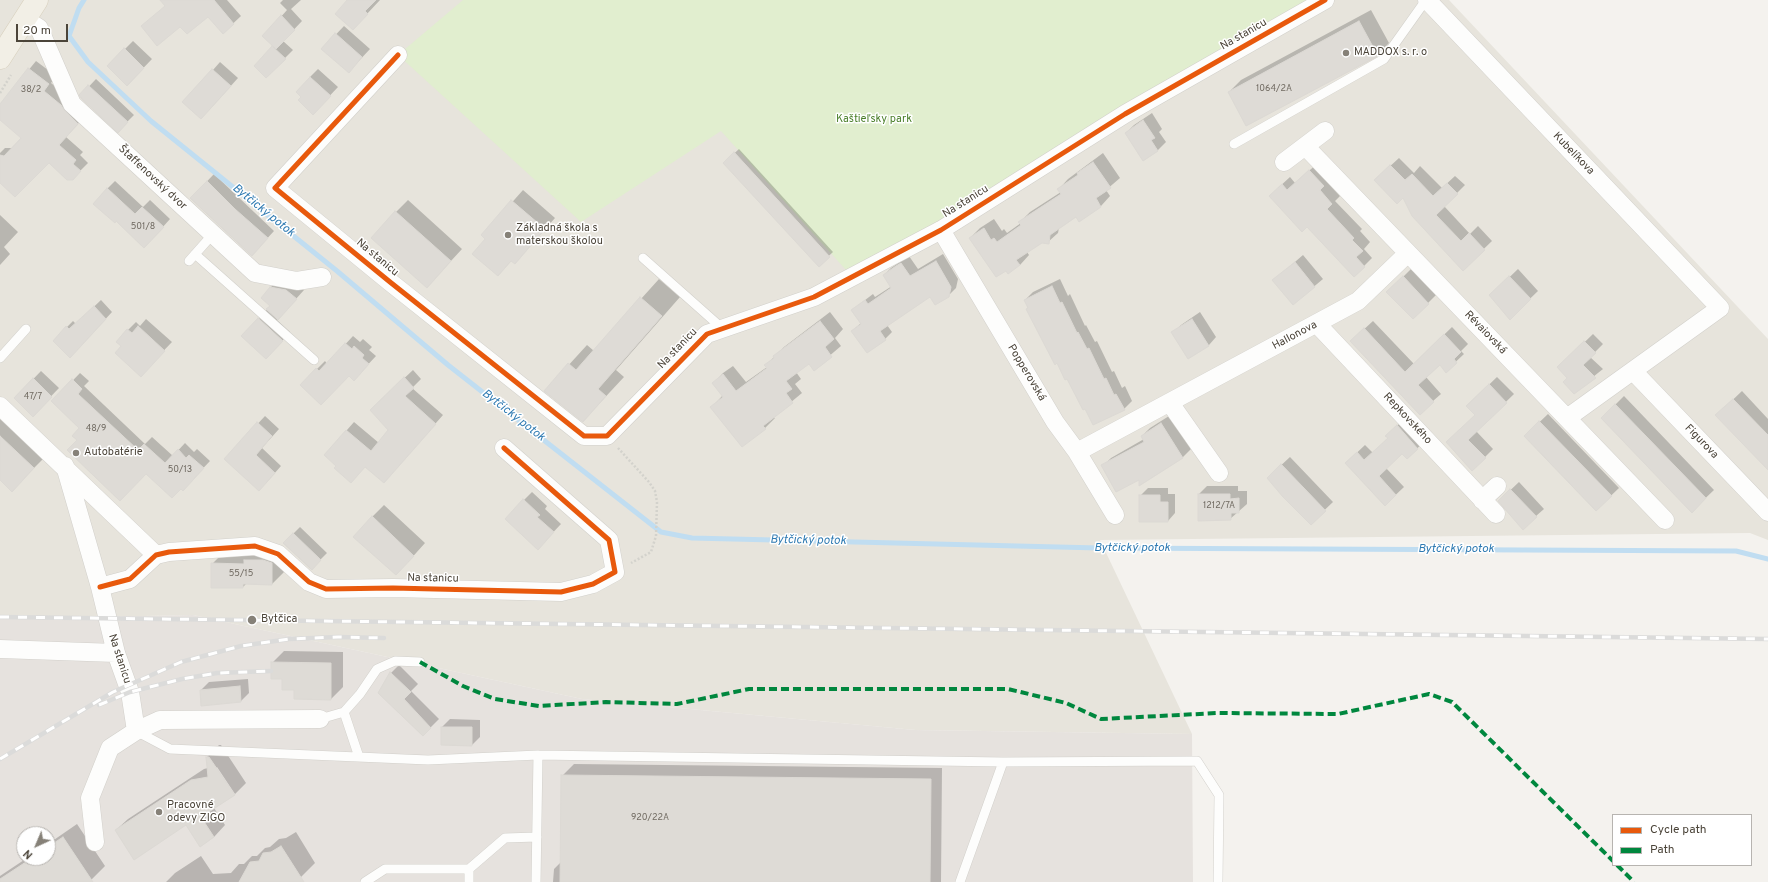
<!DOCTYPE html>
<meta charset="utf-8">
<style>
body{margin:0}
#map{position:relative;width:1768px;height:882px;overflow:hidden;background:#f4f2ee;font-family:Overpass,sans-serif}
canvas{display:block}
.legend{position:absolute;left:1612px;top:814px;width:140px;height:52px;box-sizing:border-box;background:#fff;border:1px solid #b7b4b0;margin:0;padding:5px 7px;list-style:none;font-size:12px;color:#4b4439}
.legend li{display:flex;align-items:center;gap:8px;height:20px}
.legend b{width:20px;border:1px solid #b7b4b0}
.north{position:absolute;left:16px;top:826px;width:40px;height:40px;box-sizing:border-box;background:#fff;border:1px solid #b7b4b0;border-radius:50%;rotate:224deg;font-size:11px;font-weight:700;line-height:16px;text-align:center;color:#4b4439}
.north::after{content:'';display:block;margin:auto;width:14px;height:18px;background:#868178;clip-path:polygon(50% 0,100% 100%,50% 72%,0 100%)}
.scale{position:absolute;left:16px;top:24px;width:52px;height:18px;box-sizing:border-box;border:2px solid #4b4439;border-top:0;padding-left:5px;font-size:12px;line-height:14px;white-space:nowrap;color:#4b4439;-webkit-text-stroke:3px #fff;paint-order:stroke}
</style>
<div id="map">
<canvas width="1768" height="882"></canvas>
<ul class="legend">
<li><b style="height:5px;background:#e8590c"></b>Cycle path</li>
<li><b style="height:5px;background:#00873e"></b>Path</li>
</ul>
<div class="north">N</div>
<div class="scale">20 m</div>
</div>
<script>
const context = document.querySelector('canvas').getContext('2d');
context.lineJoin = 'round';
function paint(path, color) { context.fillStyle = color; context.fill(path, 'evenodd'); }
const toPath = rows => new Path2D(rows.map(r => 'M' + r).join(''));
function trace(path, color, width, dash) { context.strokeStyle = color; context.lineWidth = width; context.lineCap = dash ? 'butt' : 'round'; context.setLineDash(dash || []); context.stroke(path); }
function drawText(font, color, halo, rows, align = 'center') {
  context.font = font + ' Overpass,sans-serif'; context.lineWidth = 3; context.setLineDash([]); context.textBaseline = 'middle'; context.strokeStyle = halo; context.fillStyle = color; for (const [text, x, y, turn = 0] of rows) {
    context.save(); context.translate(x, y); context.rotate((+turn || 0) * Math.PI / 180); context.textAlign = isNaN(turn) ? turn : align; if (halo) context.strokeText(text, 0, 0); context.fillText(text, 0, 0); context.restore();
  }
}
paint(toPath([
 [0,0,1449,0,1768,339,1768,540,1750,533,1100,540,1192,734,915,730,582,699,193,615,0,619]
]), '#e7e4dc');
paint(toPath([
 [193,615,582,699,915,730,1192,734,1193,882,0,882,0,619],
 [24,834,48,834,48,858,24,858]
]), '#e6e2de');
paint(toPath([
 [463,0,1309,0,937,223,846,270,721,131,581,222,398,55]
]), '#e1eecf');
paint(toPath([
 [161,0,227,0,241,16,223,33,208,15,166,6],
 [283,0,301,0,291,9,302,21,283,41,293,50,266,77,255,66,274,46,264,36,287,10,280,3],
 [349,0,380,0,366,15],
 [1371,10,1389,43,1377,55,1229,92,1241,80],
 [344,26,370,49,356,64,323,48],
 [133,41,152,59,127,85,108,66],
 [36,61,56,76,51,83,68,97,85,116,66,137,83,152,80,155,88,163,80,171,49,162,0,182,0,153,5,148,12,148,22,138,0,118,0,105],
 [220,62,238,78,209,110,213,70],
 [318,69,338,87,321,105,302,97,310,77],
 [96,79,134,115,118,131,81,95],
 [1152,113,1162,129,1159,132,1166,142,1158,150,1144,160,1126,133,1134,125],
 [739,149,833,252,819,265,724,163],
 [1103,153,1120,178,1106,190,1110,196,1101,206,1080,220,1077,216,1059,228,1058,233,1048,242,1041,242,1027,252,1029,255,1020,265,970,238,980,228,994,219,1002,231,1004,229,1007,233,1021,223,1020,222,1030,212,1061,192,1059,189,1068,179],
 [1399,158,1414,173,1420,166,1442,188,1455,176,1465,185,1444,206,1470,234,1478,226,1492,241,1463,269,1404,196,1375,180],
 [1318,163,1327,182,1340,196,1335,201,1362,229,1360,231,1370,242,1364,249,1372,258,1364,266,1278,188,1290,177,1295,183],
 [214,174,274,231,252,255,191,198],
 [115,181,143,207,150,200,170,219,152,239,107,189],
 [523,190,555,218,515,263,512,260,498,275,487,239,483,235],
 [408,200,462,249,427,287,396,212],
 [0,215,18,232,4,247,10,254,0,265],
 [943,254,958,279,956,288,948,296,931,295,887,325,892,332,885,339,852,331,861,323,852,310,873,294,875,297,892,286,884,275,891,268,909,256,918,269],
 [1303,255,1323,279,1293,304,1274,280],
 [1411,269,1436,295,1413,318,1388,292],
 [1518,269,1538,291,1510,318,1491,295],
 [279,279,294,282,304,290,277,320,290,332,274,350,259,319,271,305,271,287],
 [659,279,680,297,616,370,624,377,583,421,545,391,587,345,594,351],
 [1060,279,1068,296,1070,294,1085,326,1086,325,1095,342,1097,341,1112,372,1114,371,1122,388,1125,386,1132,401,1124,409,1068,377,1028,308,1025,300,1033,292],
 [101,300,112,312,77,350,67,327,73,321,76,324],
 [830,312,843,329,835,338,841,346,814,369,809,363,796,372,801,379,795,384,802,393,773,417,775,418,765,428,712,407,723,395,714,383,723,373,733,366,746,382,767,367,766,365,784,347],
 [1200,312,1216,337,1209,345,1189,358,1173,333,1181,325],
 [146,319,172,342,148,367,122,345,128,330,136,322,140,326],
 [1373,321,1414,364,1452,327,1468,344,1461,351,1464,354,1446,371,1440,364,1426,377,1441,394,1433,401,1360,333],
 [1593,334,1603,344,1590,357,1603,369,1574,392,1569,378,1559,367],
 [353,336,360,342,363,339,372,347,369,350,376,356,362,371,301,385,325,361,327,364],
 [413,370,421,379,412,388,443,415,384,482,365,466,337,465,325,455,354,422,379,443,390,430,379,402],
 [41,371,59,388,33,415,15,398],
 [80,373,89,381,84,386,145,444,152,437,173,456,185,443,194,452,197,449,210,461,190,482,146,473,78,440,81,428,53,401],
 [1497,377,1514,394,1476,431,1493,449,1485,457,1447,443,1476,415,1467,406],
 [1742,391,1768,419,1768,469,1717,415],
 [1624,396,1714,490,1692,511,1602,418],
 [0,413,46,456,24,478,0,478],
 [1548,414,1619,488,1596,510,1525,436],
 [265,416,279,429,262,448,281,466,266,483,225,459],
 [1169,416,1191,449,1183,457,1140,485,1140,478,1103,466,1111,458,1144,439,1142,436,1150,428],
 [1405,418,1426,440,1407,458,1402,452,1386,468,1404,487,1385,505,1346,463,1365,445,1373,453,1389,438,1387,436],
 [1290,457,1333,502,1311,523,1276,470],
 [1519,482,1544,509,1536,516,1499,501],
 [1207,486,1238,486,1238,491,1247,491,1247,504,1230,519,1199,494],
 [1148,488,1168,488,1168,494,1175,494,1175,513,1168,521,1140,496],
 [532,492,547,506,545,509,561,524,546,540,524,500],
 [384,505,425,543,408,562,372,517],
 [300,527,327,553,311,569,284,543],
 [284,551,284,572,272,584,247,583,243,587,212,564,224,552],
 [284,651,343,652,343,687,331,699,295,698,295,689,272,663],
 [399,665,418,684,411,691,439,719,423,735,380,693,391,673],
 [248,679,249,693,241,701,202,704,201,690,209,682],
 [450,719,480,720,480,737,472,745,442,744,442,727],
 [219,745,221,745,246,783,235,794,217,767,216,768,214,808,225,825,214,837,201,845,187,824,116,830,128,819,204,769,208,768,207,757],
 [574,764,942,768,941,882,553,882,554,869,561,862,562,776],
 [77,824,105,866,91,880,87,882,0,882,0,876,27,858,48,858,48,844],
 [296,832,315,863,296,882,166,882,175,873,201,856,213,874,231,873,239,864,244,864,252,856,257,856,265,848,270,847,279,839,286,838]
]), '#0003');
trace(toPath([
 [84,0,79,8,69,36,88,62,151,121,337,271,448,365,661,532,692,538,1099,548,1736,551,1768,559]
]), '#c0ddf1', 5);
const building = toPath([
 [160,0,214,0,234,24,223,34,208,17,187,34,180,27,157,46,141,26,165,6,160,0],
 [347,0,376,0,365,11,368,14,353,30,335,14,347,0],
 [281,15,295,30,276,49,262,36,281,15],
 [1359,21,1378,56,1246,126,1228,92,1359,21],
 [335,33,362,57,349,73,321,49,335,33],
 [272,46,286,59,266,78,254,66,272,46],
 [124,48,144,68,127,86,107,66,124,48],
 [28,68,49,84,44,91,61,105,65,111,78,124,59,145,76,160,73,164,81,171,73,180,67,180,49,163,15,197,0,183,0,155,4,156,21,138,0,120,0,104,28,68],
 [212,69,231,86,201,119,182,102,212,69],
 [310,77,331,96,313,115,298,100,301,97,296,92,310,77],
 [88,85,128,122,118,133,81,98,79,95,88,85],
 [1143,120,1155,138,1151,140,1158,151,1143,161,1125,133,1143,120],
 [734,152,830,257,819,267,723,163,734,152],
 [1093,162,1111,188,1096,198,1101,207,1079,222,1076,217,1050,235,1049,244,1042,243,1016,260,1020,265,1008,274,1006,271,996,277,969,238,984,228,991,240,994,238,997,242,1021,225,1018,222,1061,194,1057,189,1078,175,1077,173,1093,162],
 [1390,165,1405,180,1412,174,1433,196,1447,183,1458,194,1436,215,1461,241,1469,233,1485,250,1463,271,1412,216,1403,198,1397,204,1374,180,1390,165],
 [1309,170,1324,186,1320,190,1332,204,1327,209,1354,238,1352,240,1363,251,1356,257,1365,267,1354,277,1307,227,1302,232,1269,196,1282,184,1287,190,1309,170],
 [207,181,235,209,268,238,252,256,190,198,207,181],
 [107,188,135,214,142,207,164,227,144,248,116,221,115,223,93,204,107,188],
 [511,200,545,229,515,264,511,261,498,276,472,254,485,239,481,235,511,200],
 [395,211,451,261,427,288,371,238,395,211],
 [936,261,951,287,949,297,935,305,930,297,880,331,886,340,867,353,851,331,861,324,851,310,865,300,868,304,891,288,883,275,896,266,901,263,910,276,936,261],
 [1295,262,1315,287,1293,305,1272,280,1295,262],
 [1403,276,1429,304,1413,319,1386,292,1403,276],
 [1509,276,1531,299,1510,320,1489,295,1509,276],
 [1052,286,1060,303,1062,302,1077,333,1078,332,1087,349,1089,348,1104,379,1106,378,1114,395,1116,394,1125,410,1093,425,1085,409,1083,410,1067,379,1065,380,1057,363,1055,365,1026,309,1028,308,1024,300,1052,286],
 [270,287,286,290,297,299,278,320,266,309,270,306,261,298,270,287],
 [640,297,662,316,598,389,606,396,583,422,544,391,568,363,576,370,640,297],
 [94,306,106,319,70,358,53,341,66,326,69,329,94,306],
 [258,318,283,341,266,359,241,336,258,318],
 [1192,319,1209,346,1188,359,1171,332,1192,319],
 [820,321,834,339,825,347,832,357,814,371,809,364,786,381,792,389,786,393,793,403,763,426,766,429,742,447,710,407,723,397,712,383,723,374,736,391,767,368,764,365,774,358,773,356,820,321],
 [138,326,165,351,141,377,115,353,121,346,116,342,127,329,132,333,138,326],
 [1364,328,1405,372,1444,334,1461,352,1454,359,1457,363,1446,373,1440,365,1418,385,1434,402,1420,415,1350,341,1364,328],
 [1584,341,1596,353,1583,365,1596,378,1574,394,1563,382,1567,378,1557,367,1584,341],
 [345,343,352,349,354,346,364,355,362,358,369,364,354,381,349,376,321,405,300,385,316,368,319,371,345,343],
 [404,377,414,388,405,396,436,424,384,483,365,467,351,483,334,468,336,466,324,455,346,430,371,451,388,430,370,410,404,377],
 [33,378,52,397,33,417,14,398,33,378],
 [72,379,82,389,78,394,138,450,144,444,165,463,178,449,186,458,189,455,204,468,183,491,181,489,172,498,146,474,120,501,67,450,77,440,72,436,79,428,51,401,72,379],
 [1489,384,1507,403,1468,440,1486,458,1472,471,1446,442,1475,415,1466,406,1489,384],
 [1733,399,1768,435,1768,470,1715,415,1733,399],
 [1615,404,1706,498,1692,513,1601,418,1615,404],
 [1539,421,1612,496,1596,511,1524,436,1539,421],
 [257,422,272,436,256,455,275,473,259,491,224,459,257,422],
 [1161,423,1183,458,1139,486,1139,480,1116,492,1101,465,1144,442,1141,436,1161,423],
 [1397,425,1418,449,1407,459,1402,454,1379,476,1396,495,1385,506,1345,463,1357,452,1364,460,1388,438,1385,436,1397,425],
 [0,436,34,468,12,492,0,480,0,436],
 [1281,464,1326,511,1311,525,1283,497,1267,478,1281,464],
 [1510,489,1537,517,1523,530,1498,501,1510,489],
 [1198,494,1230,494,1230,499,1239,498,1239,513,1231,513,1231,520,1198,521,1198,494],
 [1139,495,1160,495,1160,502,1168,502,1168,522,1139,522,1139,495],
 [523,499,540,515,537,517,554,532,538,550,505,519,523,499],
 [372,516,414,556,396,575,353,537,372,516],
 [293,533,321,560,312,570,283,543,293,533],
 [244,560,263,560,272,563,272,585,243,584,243,588,211,588,211,563,244,564,244,560],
 [271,662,331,663,331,700,294,699,294,690,282,690,282,679,271,679,271,662],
 [390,672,411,692,404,699,431,728,423,736,378,693,390,672],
 [240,686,241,702,201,706,200,690,240,686],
 [441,727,472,727,472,746,441,745,441,727],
 [206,757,209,757,235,795,201,817,214,837,200,847,186,825,134,860,115,830,191,780,208,777,206,757],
 [561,775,931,779,930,882,560,882,561,775],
 [63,837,93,882,0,882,0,879,32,858,48,858,48,847,63,837],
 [281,846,304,882,239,882,250,862,259,861,263,853,271,852,281,846]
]);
paint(building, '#dedbd6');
trace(building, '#dcd9d4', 1);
const lane = toPath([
 [1234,144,1384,59,1426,0],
 [195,254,314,360],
 [643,258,723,329],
 [189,261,213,234],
 [0,358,26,329],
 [344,712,359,757],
 [320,719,344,712,360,694,377,669,395,661,420,662],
 [136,731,170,749,428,760,538,755,1003,762,1197,761,1219,795,1218,882],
 [365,882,385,869,469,869],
 [469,882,469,869,505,838,537,837],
 [536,882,538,755],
 [960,882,1003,762]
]);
const street = toPath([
 [1427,0,1720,308,1567,418],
 [25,19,39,28,72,104,255,273,297,281,322,277],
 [398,55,275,188,390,282,584,436,607,436,707,334,814,297,941,230,1125,114,1325,0],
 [1305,146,1665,520],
 [1284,162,1325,131],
 [941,230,1055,422,1077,452,1115,515],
 [1317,324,1496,514],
 [1633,371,1768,512],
 [1170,403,1219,473],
 [0,406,156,555],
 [1077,452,1358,301,1408,253],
 [65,466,100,587,116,653,130,692,136,731],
 [1482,500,1497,486],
 [100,587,130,579,156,555,169,552,255,546,278,554,309,582,326,589,393,588,561,592,593,584,615,572,609,540,504,448],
 [0,649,116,653],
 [95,842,90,798,110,748,136,731,160,720,320,719]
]);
const primary = toPath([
 [0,58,37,0]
]);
trace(lane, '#d2d0cb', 10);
trace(street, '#d2d0cb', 19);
trace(primary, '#d6cebb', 23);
trace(toPath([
 [0,93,11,75],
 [618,448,649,482,655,491,657,502,656,536,651,552,631,563]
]), '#d3d2cc', 2.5, [2, 2]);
trace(lane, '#fdfdfc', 9);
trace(street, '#fdfdfc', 18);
trace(primary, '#f2efe6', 22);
const rail = toPath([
 [0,617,1768,639],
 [99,705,130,692,182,679,217,673,271,671],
 [0,759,113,692,181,662,241,646,289,639,338,637,384,638]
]);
trace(rail, '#dbdbda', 4.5);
trace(rail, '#fff', 3, [9]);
trace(toPath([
 [420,662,463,686,495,699,539,706,606,702,677,704,749,689,1008,689,1066,703,1101,719,1218,713,1338,714,1429,694,1452,702,1613,861],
 [1617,865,1634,882]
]), '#00873e', 4, [8, 4]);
trace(toPath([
 [398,55,275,188,390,282,584,436,607,436,707,334,814,297,941,230,1125,114,1325,0],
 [100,587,130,579,156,555,169,552,255,546,278,554,309,582,326,589,393,588,561,592,593,584,615,572,609,540,504,448]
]), '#e8590c', 5);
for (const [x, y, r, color] of [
 [1346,53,4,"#868178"],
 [508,235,4,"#868178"],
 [76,453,4,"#868178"],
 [252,620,5,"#868178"],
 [159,812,4,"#868178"]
]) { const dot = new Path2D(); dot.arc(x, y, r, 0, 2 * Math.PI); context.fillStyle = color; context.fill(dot); trace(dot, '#fff', 1.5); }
drawText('9px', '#706a61', null, [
 ["1064/2A",1274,89],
 ["38/2",31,90],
 ["501/8",143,227],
 ["47/7",33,397],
 ["48/9",96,429],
 ["50/13",180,470],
 ["1212/7A",1219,506],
 ["55/15",241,574],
 ["920/22A",650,818]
]);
drawText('11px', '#4b4439', '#fff', [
 ["Na stanicu",1244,35,-30],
 ["Kubelíkova",1573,154,46],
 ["Štaffenovský dvor",152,178,43],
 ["Na stanicu",966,202,-32],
 ["Na stanicu",377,258,40],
 ["Révaiovská",1485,333,46],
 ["Hallonova",1295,336,-28],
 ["Na stanicu",678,349,-46],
 ["Popperovská",1026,373,59],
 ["Repkovského",1407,419,47],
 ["Figurova",1701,442,46],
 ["Na stanicu",433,579,1],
 ["Na stanicu",119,659,72]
]);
drawText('11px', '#4b4439', '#fff', [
 ["MADDOX s. r. o",1354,53],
 ["Základná škola s",516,229],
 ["materskou školou",516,242],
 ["Autobatérie",84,453],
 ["Bytčica",261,620],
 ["Pracovné",167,806],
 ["odevy ZIGO",167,819]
], 'left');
drawText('11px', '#4a7f2a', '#fff', [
 ["Kaštieľsky park",874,120]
]);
drawText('italic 12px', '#2e7ab2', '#fff', [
 ["Bytčický potok",263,211,39],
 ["Bytčický potok",513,416,38],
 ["Bytčický potok",808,541,1],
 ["Bytčický potok",1132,549],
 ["Bytčický potok",1456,550]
]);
</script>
